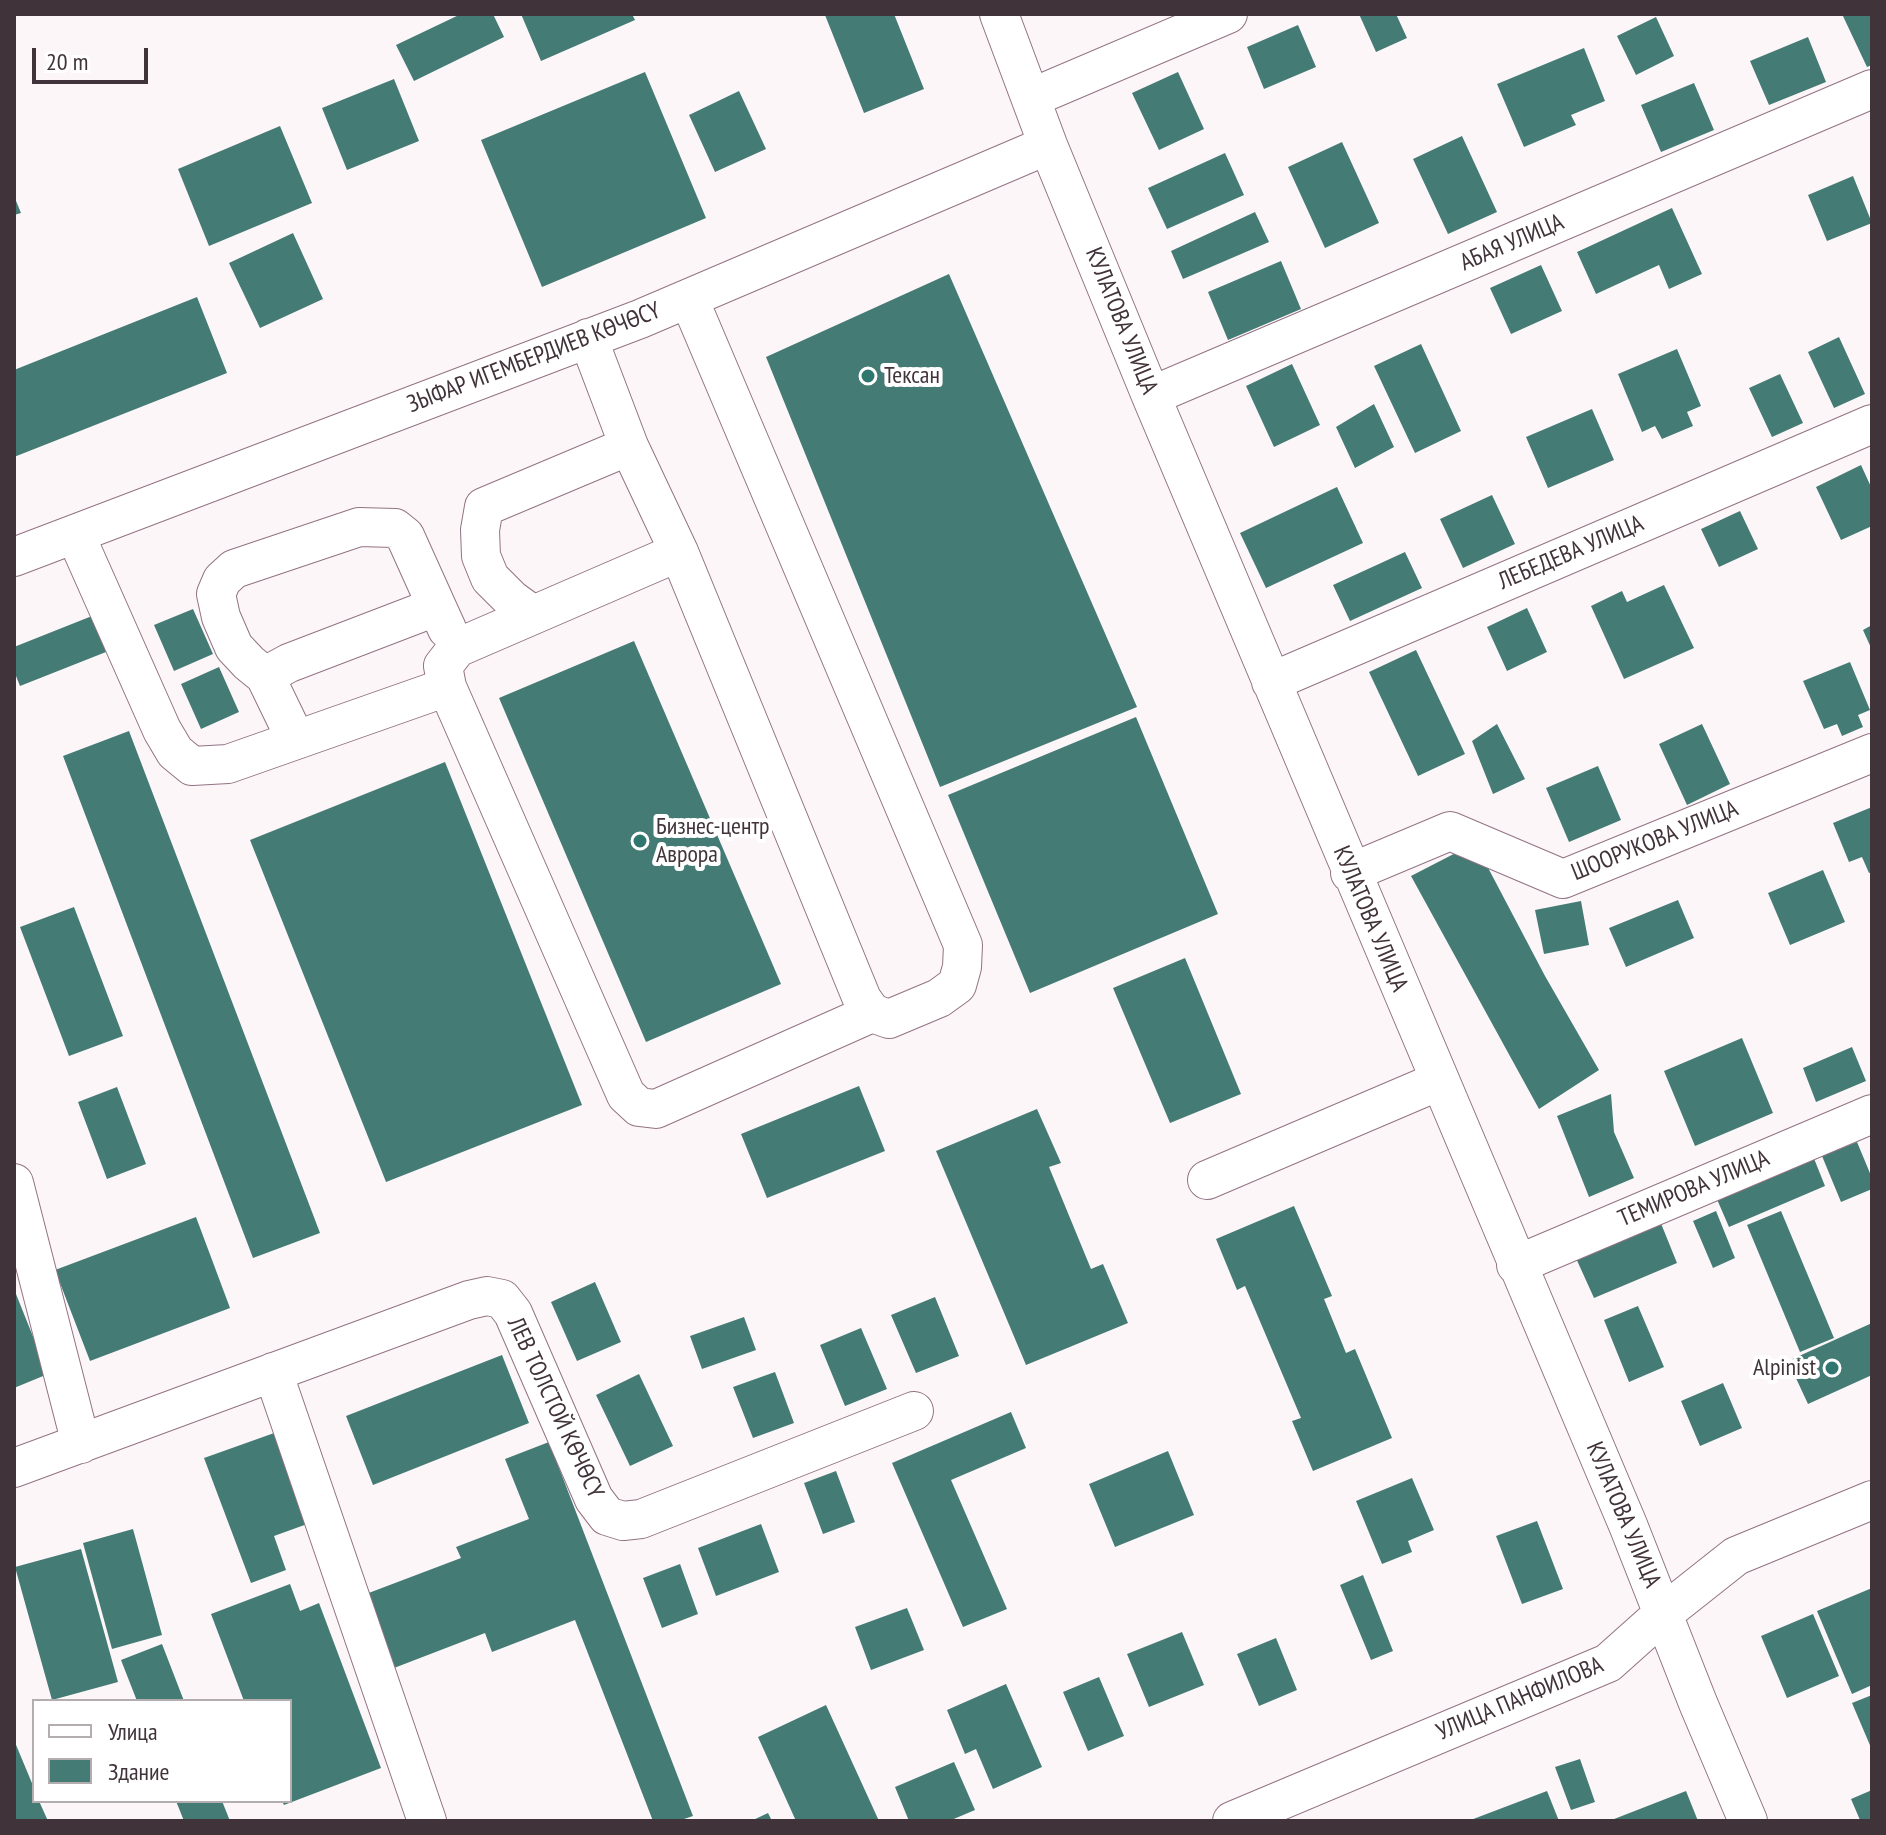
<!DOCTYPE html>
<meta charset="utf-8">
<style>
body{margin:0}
#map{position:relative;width:1886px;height:1835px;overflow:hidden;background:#fdf6f9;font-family:"PT Sans Narrow",sans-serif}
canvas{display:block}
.frame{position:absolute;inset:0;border:16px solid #41333a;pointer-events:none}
.legend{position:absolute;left:32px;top:1699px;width:260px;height:104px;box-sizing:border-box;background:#fff;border:2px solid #b3adb0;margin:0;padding:10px 14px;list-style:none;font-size:24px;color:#41333a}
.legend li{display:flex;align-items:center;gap:16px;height:40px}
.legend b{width:40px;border:2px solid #b3adb0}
.scale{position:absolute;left:32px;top:48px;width:116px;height:36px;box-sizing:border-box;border:4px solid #41333a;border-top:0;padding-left:10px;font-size:24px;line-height:28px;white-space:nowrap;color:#41333a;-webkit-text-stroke:6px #fff;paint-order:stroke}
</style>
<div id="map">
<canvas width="1886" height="1835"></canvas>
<div class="frame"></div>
<ul class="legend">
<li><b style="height:10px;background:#fff"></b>Улица</li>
<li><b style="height:22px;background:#447b74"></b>Здание</li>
</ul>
<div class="scale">20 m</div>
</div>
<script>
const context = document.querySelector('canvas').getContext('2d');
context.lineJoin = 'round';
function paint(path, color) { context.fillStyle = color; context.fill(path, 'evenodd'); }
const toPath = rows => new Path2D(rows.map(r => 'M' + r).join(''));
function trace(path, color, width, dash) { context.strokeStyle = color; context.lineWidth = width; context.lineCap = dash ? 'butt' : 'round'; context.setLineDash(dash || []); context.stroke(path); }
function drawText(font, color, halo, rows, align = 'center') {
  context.font = font + ' "PT Sans Narrow",sans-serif'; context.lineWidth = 8; context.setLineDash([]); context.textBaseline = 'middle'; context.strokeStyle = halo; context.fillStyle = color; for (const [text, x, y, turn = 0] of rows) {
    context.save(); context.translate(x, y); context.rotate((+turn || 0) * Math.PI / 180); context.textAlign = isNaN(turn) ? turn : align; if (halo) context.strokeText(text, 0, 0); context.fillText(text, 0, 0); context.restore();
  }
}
paint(toPath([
 [461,14,493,14,504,37,414,81,396,45],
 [521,14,632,14,635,20,541,61],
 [827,14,894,14,924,89,864,113,825,15],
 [1359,14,1396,14,1407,38,1376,52],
 [1842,14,1872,14,1872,65,1867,67],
 [1656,17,1674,56,1636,75,1617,36],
 [1298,25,1316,67,1264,89,1247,47],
 [1808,37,1826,82,1769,105,1750,61],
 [1584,48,1605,101,1571,115,1576,125,1524,147,1497,84],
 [645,72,706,218,542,287,481,140],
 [1178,72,1204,129,1159,150,1132,93],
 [394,79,419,141,347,170,322,108],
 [1694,83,1714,130,1661,152,1641,105],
 [739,91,766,149,715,172,689,115],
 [280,126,312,203,209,246,178,169],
 [1462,136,1497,212,1448,234,1413,159],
 [1342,142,1379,223,1325,248,1288,167],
 [1225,153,1244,195,1167,229,1148,188],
 [1853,176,1872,223,1827,241,1808,195],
 [14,196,21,213,14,215],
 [1672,208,1702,274,1669,289,1659,265,1596,294,1577,252],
 [1255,212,1269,242,1183,279,1171,251],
 [293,233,323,299,260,328,229,263],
 [1281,261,1301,309,1228,340,1208,292],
 [1541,265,1562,311,1511,334,1490,288],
 [949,274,1137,707,940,787,766,357],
 [197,297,227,373,14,457,14,370],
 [1839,337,1865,394,1834,408,1808,352],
 [1421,344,1461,431,1415,453,1374,366],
 [1677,349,1701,406,1687,412,1693,426,1662,439,1655,426,1642,432,1618,374],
 [1292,364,1320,425,1274,447,1246,386],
 [1780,374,1803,423,1772,437,1749,388],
 [1374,404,1394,447,1355,468,1336,427],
 [1592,409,1614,460,1548,488,1526,437],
 [1861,465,1872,489,1872,526,1841,540,1816,487],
 [1337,487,1363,543,1266,588,1240,533],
 [1492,495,1515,544,1463,568,1440,519],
 [1740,511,1758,549,1719,567,1701,529],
 [1405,552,1422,588,1350,621,1333,585],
 [1664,585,1694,648,1624,679,1591,606,1622,591,1627,602],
 [1527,608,1547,652,1507,671,1487,627],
 [193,609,213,654,174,671,154,625],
 [92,616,106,652,20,686,14,671,14,647],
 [1872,625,1872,650,1863,630],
 [634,641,781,984,646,1042,499,698],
 [1416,650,1465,754,1418,776,1369,672],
 [1850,662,1870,710,1858,715,1863,727,1842,736,1837,724,1824,729,1803,681],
 [219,667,239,712,201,729,181,684],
 [1136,717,1218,914,1030,993,948,795],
 [1497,724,1525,779,1493,794,1472,741],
 [1702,724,1730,784,1687,805,1659,744],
 [129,731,320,1233,253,1258,63,756],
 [445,762,582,1105,386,1182,250,840],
 [1598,766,1621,820,1569,842,1546,788],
 [1872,807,1872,872,1869,873,1862,857,1849,862,1833,823],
 [1475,843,1545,976,1599,1070,1539,1109,1411,876],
 [1823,870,1845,922,1790,945,1768,893],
 [1678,900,1694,938,1626,967,1609,928],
 [1581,901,1589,945,1544,954,1535,910],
 [74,907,123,1036,69,1056,20,927],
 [1185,958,1241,1094,1170,1123,1113,988],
 [1742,1038,1773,1113,1695,1146,1664,1071],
 [1852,1047,1866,1081,1816,1102,1803,1068],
 [859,1086,885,1151,767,1198,741,1134],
 [117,1087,146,1164,107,1179,78,1102],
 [1611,1094,1614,1132,1634,1178,1589,1197,1557,1116],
 [1037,1109,1061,1163,1049,1167,1091,1269,1103,1264,1128,1323,1026,1365,936,1151],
 [1857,1142,1872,1178,1872,1189,1841,1202,1822,1156],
 [1813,1156,1825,1186,1729,1227,1716,1197],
 [1294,1206,1332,1296,1324,1299,1346,1353,1355,1349,1392,1438,1313,1471,1292,1421,1301,1418,1245,1286,1237,1290,1216,1239],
 [1716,1211,1735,1258,1713,1268,1693,1221],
 [1781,1211,1834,1338,1800,1352,1747,1225],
 [196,1217,230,1308,90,1361,55,1270],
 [1660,1221,1677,1263,1594,1298,1575,1256],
 [595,1282,621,1342,577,1361,551,1302],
 [14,1289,48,1374,14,1388],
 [935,1297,959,1356,916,1373,891,1315],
 [1638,1306,1664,1367,1629,1382,1604,1320],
 [744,1317,756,1350,702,1369,690,1336],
 [1872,1323,1872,1375,1808,1404,1788,1361],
 [861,1328,887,1389,845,1406,820,1345],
 [502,1355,529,1423,373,1485,346,1416],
 [775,1372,794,1423,753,1438,733,1387],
 [639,1374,673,1446,630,1466,596,1395],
 [1723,1383,1742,1428,1700,1446,1681,1401],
 [1011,1412,1026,1448,951,1480,1007,1609,963,1627,892,1463],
 [277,1432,310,1523,274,1536,286,1570,251,1583,204,1458],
 [549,1442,693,1816,678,1821,653,1821,575,1620,492,1652,485,1633,394,1668,366,1594,461,1558,456,1547,529,1519,505,1459],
 [1168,1451,1194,1515,1115,1547,1089,1484],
 [836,1471,855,1522,823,1534,804,1483],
 [1412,1478,1434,1530,1408,1541,1412,1552,1382,1564,1356,1501],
 [1537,1521,1563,1589,1522,1604,1496,1536],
 [761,1524,779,1572,716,1596,698,1548],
 [133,1529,162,1635,112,1649,83,1543],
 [81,1549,118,1682,52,1700,15,1567],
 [680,1564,698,1614,662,1628,643,1578],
 [1363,1575,1393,1651,1371,1660,1340,1585],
 [290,1584,300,1611,319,1603,381,1768,284,1805,282,1801,290,1801,290,1701,244,1701,211,1614],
 [1872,1588,1872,1685,1852,1694,1817,1611],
 [907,1608,924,1650,871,1670,855,1627],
 [1813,1614,1839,1676,1787,1698,1761,1636],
 [1182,1632,1204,1685,1149,1707,1127,1654],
 [1276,1638,1297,1690,1259,1706,1237,1654],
 [162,1644,184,1701,137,1701,121,1660],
 [1099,1677,1124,1736,1088,1751,1063,1692],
 [1006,1684,1042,1767,993,1789,976,1749,965,1754,947,1710],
 [1872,1695,1872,1750,1852,1703],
 [826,1705,879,1821,796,1821,758,1737],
 [14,1740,34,1788,34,1801,39,1801,48,1821,14,1821],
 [1580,1759,1595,1802,1571,1810,1555,1767],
 [954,1762,975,1810,949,1821,909,1821,895,1787],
 [1872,1790,1872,1821,1860,1820,1851,1799],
 [1547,1791,1559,1821,1468,1821],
 [1686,1791,1698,1821,1609,1821],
 [176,1801,222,1801,230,1821,184,1821],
 [768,1813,772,1821,751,1821]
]), '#447b74');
const minor = toPath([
 [999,14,1048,145,1151,396,1628,1525,1698,1703,1748,1821],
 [1031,98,1228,14],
 [689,299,963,945,962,967,957,985,939,998,889,1019,872,1013,862,999,679,552,457,648,443,666,447,687,626,1095,639,1107,656,1109,872,1013],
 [588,338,629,446],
 [1151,396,1872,89],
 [75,534,162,730,175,752,192,766,228,764,447,687],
 [14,557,640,319,1048,145],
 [533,615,511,599,490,578,481,556,480,530,484,507,629,446,679,552],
 [265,676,249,663,234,647,221,617,216,594,222,580,234,569,359,527,395,528,405,536,437,607],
 [1271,682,1872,424],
 [296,740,265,676,289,663,430,609,437,607,447,629],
 [1350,873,1450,831,1563,879,1872,753],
 [1207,1180,1439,1081],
 [14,1183,81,1444],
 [1516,1265,1872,1114],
 [273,1372,427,1821],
 [14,1468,469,1300,487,1296,502,1299,513,1313,594,1499,607,1516,623,1521,641,1519,914,1411],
 [1232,1821,1608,1663,1664,1613,1736,1556,1872,1500]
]);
trace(minor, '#927383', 40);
trace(minor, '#fff', 38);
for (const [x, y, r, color] of [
 [868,376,8,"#2f766e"],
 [640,841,8,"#2f766e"],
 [1832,1368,8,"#2f766e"]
]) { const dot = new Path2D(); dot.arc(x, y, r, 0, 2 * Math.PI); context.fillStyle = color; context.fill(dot); trace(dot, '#fff', 3); }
drawText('24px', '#41333a', '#fff', [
 ["АБАЯ УЛИЦА",1512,243,-23],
 ["КУЛАТОВА УЛИЦА",1121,321,68],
 ["ЗЫФАР ИГЕМБЕРДИЕВ КӨЧӨСҮ",534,358,-21],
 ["ЛЕБЕДЕВА УЛИЦА",1571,553,-23],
 ["ШООРУКОВА УЛИЦА",1655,841,-22],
 ["КУЛАТОВА УЛИЦА",1370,919,67],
 ["ТЕМИРОВА УЛИЦА",1694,1189,-23],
 ["ЛЕВ ТОЛСТОЙ КӨЧӨСҮ",555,1408,65],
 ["КУЛАТОВА УЛИЦА",1623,1515,67],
 ["УЛИЦА ПАНФИЛОВА",1520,1699,-23]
]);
drawText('24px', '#41333a', '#fff', [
 ["Тексан",884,376],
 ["Бизнес-центр",656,827],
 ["Аврора",656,855],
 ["Alpinist",1816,1368,"right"]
], 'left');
</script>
